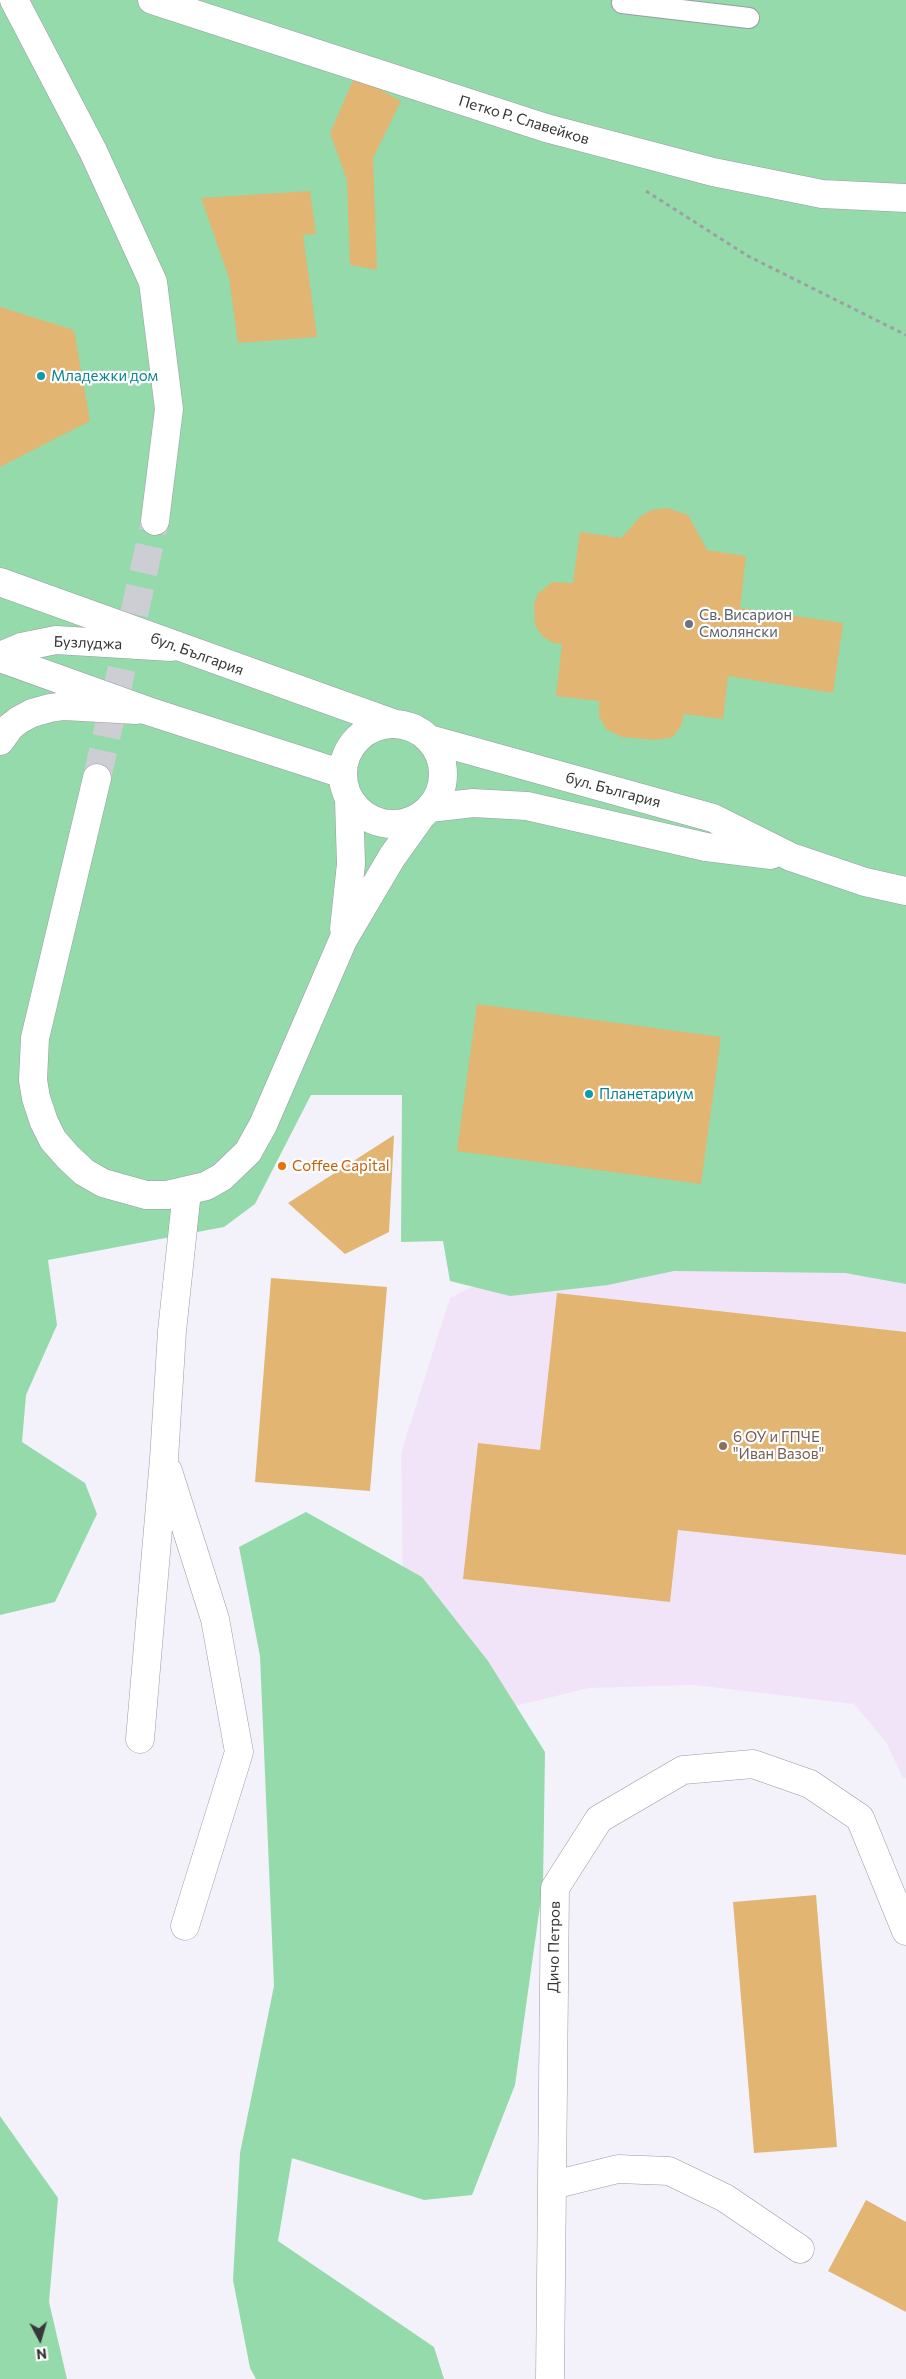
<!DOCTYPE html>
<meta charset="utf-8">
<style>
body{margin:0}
#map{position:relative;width:906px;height:2379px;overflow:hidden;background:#f3f2fb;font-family:Commissioner,sans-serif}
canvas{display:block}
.north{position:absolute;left:15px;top:2314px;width:50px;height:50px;-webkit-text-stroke:4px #fff;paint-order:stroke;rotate:174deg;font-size:14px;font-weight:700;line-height:20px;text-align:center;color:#37373a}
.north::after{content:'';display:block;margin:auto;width:18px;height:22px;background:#37373a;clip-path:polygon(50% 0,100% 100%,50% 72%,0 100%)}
</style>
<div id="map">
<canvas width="906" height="2379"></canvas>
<div class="north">N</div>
</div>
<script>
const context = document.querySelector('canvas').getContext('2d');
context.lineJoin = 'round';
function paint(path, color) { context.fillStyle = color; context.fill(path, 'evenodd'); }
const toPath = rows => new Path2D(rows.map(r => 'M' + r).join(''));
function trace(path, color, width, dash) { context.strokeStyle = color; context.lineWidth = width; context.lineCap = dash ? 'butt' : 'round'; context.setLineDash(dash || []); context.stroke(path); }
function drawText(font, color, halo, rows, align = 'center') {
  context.font = font + ' Commissioner,sans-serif'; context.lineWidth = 4.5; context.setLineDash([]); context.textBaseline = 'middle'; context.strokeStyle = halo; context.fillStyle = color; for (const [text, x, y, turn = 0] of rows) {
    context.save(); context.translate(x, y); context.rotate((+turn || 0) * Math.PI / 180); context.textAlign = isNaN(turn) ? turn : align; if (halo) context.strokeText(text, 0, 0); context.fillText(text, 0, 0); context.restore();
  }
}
paint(toPath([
 [906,1245,906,1778,903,1778,886,1742,854,1704,694,1685,589,1688,458,1720,404,1655,401,1453,450,1298,543,1250]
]), '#f2e4f8');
paint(toPath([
 [0,0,906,0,906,1284,845,1273,674,1271,608,1285,510,1296,450,1281,443,1241,401,1242,402,1095,311,1095,255,1204,224,1227,48,1260,57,1325,26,1395,22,1442,85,1483,97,1514,55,1602,0,1615],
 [306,1512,422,1577,488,1661,545,1752,543,1884,515,2085,472,2195,424,2200,292,2158,278,2241,434,2347,444,2379,256,2379,250,2368,233,2280,240,2153,274,1986,260,1656,239,1547],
 [0,2116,58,2198,49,2302,67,2379,0,2379]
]), '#94daab');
paint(toPath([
 [355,76,401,101,373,158,377,270,350,265,347,180,330,133],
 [310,191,316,234,303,235,317,337,238,343,229,278,201,198],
 [0,307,74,330,90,421,0,467],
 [667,508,688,515,707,550,746,556,740,608,843,623,833,693,728,676,723,719,684,714,681,726,673,737,656,740,622,737,606,729,599,716,599,701,556,696,562,644,553,643,542,636,535,625,534,604,538,594,552,582,573,583,580,532,621,538,641,516,652,510],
 [477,1004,721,1037,701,1184,457,1151],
 [394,1135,389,1232,345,1254,288,1203],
 [271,1278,387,1287,370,1491,255,1482],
 [557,1293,906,1332,906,1555,678,1530,670,1602,463,1579,478,1443,540,1450],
 [816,1895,837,2147,754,2153,733,1902],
 [866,2200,906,2222,906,2312,828,2271]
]), '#e2b572');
trace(toPath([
 [97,778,155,521]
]), '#cdcdd4', 28, [28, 14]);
const lane = toPath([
 [622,3,749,18]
]);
const street = toPath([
 [14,0,93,151,153,282,169,409,155,521],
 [152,0,546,128,713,172,822,194,906,198],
 [0,656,21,647,56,640,171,647],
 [0,741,10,727,19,720,32,713,50,708,64,706,136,710],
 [97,778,35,1038,33,1080,36,1098,44,1122,53,1140,68,1157,84,1172,103,1183,146,1195,167,1195,206,1186,222,1177,248,1152,263,1125,343,940,392,857,422,815],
 [344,929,351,864,349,800],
 [168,1471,215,1619,239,1752,185,1926],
 [140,1739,164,1459,172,1331,187,1191],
 [553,2185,618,2169,669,2171,725,2198,800,2249],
 [550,2379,555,1888,599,1819,683,1770,753,1764,810,1784,860,1818,906,1931]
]);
const secondary = toPath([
 [0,582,395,724],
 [0,658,148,711,343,774],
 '343 774a50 50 0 1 1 100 0a50 50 0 1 1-100 0Z',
 [429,739,713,818,791,857,865,882,906,891],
 [430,808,473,803,527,806,706,847,771,855]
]);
trace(lane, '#9b9ba3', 22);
trace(street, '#9b9ba3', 29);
trace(secondary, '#9b9ba3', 29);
trace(toPath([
 [646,191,748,256,906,335]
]), '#9e9ea4', 3, [4, 4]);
trace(lane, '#fff', 20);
trace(street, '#fff', 28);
trace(secondary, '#fff', 28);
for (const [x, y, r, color] of [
 [41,376,5,"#0f9aa8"],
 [689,624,5,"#6b7280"],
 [589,1094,5,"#0f9aa8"],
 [282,1166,5,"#e8710a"],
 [723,1446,5,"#8d6e63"]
]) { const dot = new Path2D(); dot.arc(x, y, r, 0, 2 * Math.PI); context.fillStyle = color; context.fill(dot); trace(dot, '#fff', 2); }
drawText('15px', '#37373a', '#fff', [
 ["Петко Р. Славейков",524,120,17],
 ["Бузлуджа",88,643,2],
 ["бул. България",197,654,20],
 ["бул. България",613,790,15],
 ["Дичо Петров",554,1947,-89]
]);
drawText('15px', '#0d838f', '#fff', [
 ["Младежки дом",51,376],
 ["Планетариум",599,1094]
], 'left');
drawText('15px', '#5b616d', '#fff', [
 ["Св. Висарион",699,615],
 ["Смолянски",699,632]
], 'left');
drawText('15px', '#c56008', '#fff', [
 ["Coffee Capital",292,1166]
], 'left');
drawText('15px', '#785e54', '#fff', [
 ["6 ОУ и ГПЧЕ",733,1437],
 ["\"Иван Вазов\"",733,1454]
], 'left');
</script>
